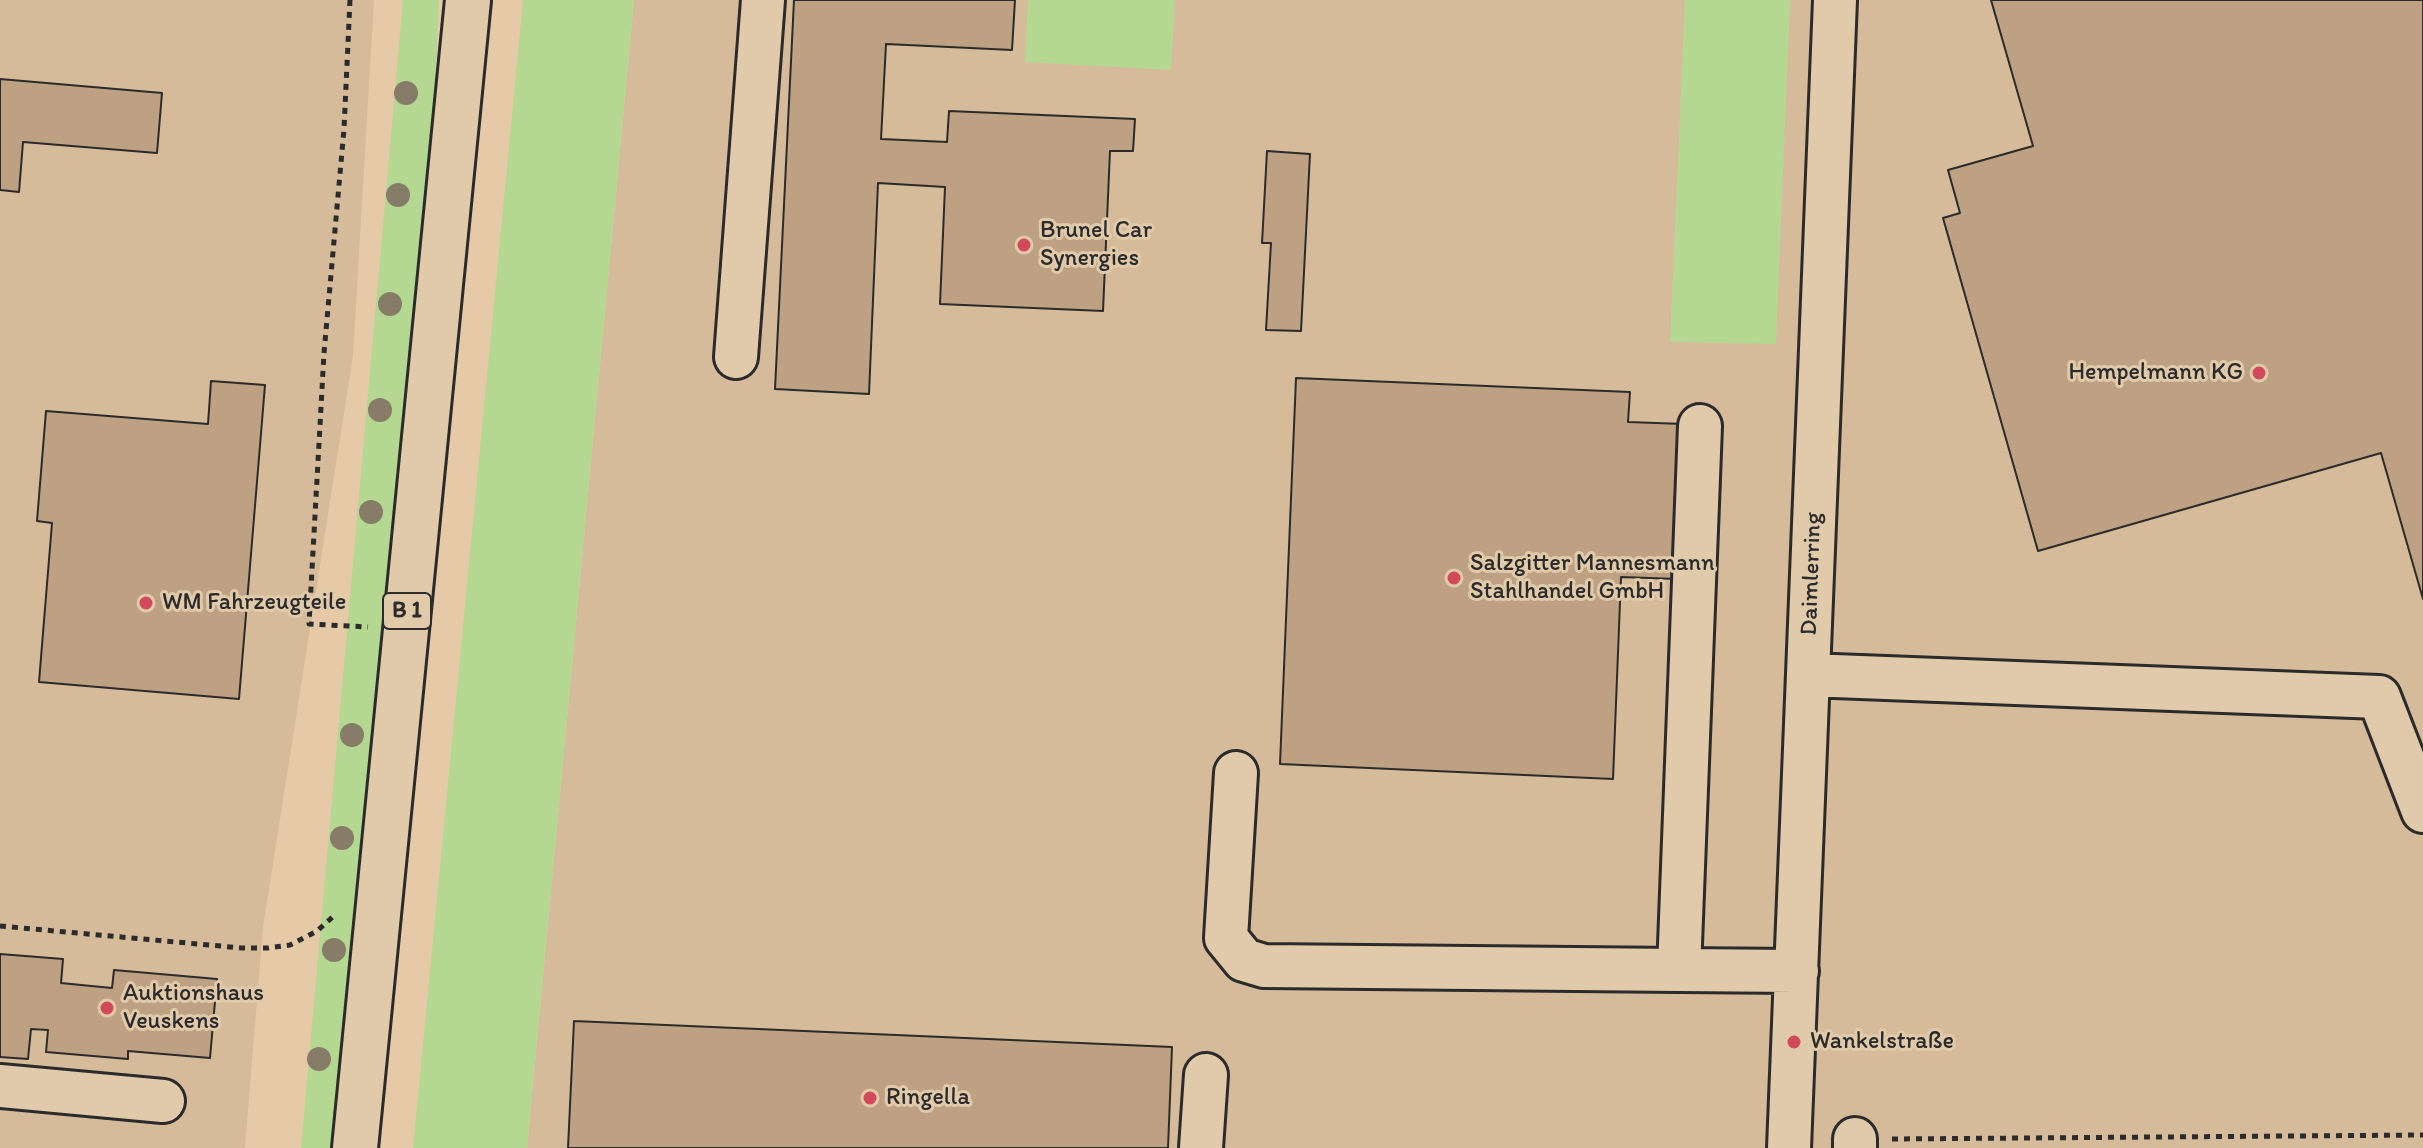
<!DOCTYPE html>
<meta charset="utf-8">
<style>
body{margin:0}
canvas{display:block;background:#e6caa7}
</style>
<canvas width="2423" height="1148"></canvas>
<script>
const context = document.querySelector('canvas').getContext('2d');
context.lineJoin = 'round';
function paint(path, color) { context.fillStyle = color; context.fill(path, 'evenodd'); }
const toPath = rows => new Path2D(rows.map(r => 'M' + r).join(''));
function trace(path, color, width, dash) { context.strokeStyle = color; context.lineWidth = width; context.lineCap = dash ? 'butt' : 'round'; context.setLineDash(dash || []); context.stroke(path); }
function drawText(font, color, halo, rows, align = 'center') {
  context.font = font + ' Itim,sans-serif'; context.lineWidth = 6; context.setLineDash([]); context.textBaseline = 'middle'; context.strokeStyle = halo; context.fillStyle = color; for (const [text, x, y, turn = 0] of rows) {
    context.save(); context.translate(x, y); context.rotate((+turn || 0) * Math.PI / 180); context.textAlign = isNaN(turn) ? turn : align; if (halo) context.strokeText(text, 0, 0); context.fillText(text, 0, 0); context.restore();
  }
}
paint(toPath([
 [0,0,374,0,353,356,263,927,245,1148,0,1148],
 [634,0,2423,0,2423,1148,527,1148]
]), '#d6bb9a');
paint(toPath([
 [403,0,439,0,433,140,337,1148,301,1148],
 [523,0,634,0,527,1148,413,1148],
 [1028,0,1175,0,1171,70,1025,62],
 [1685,0,1790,0,1776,344,1670,342]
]), '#b4d892');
const building = toPath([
 [794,0,1015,0,1012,50,886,44,881,139,947,142,949,111,1135,119,1133,151,1110,151,1103,311,940,304,945,187,878,183,869,394,775,389,794,0],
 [1991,0,2423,0,2423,599,2381,453,2038,551,1943,218,1960,213,1948,170,2033,146,1991,0],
 [0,79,162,93,157,153,23,142,19,192,0,190,0,79],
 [1267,151,1310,154,1301,331,1266,330,1271,243,1262,243,1267,151],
 [1296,378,1630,392,1628,422,1684,424,1677,579,1621,577,1613,779,1280,764,1296,378],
 [211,381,265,385,239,699,39,682,52,523,37,521,46,411,208,424,211,381],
 [0,954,63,959,61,983,112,988,114,970,217,979,210,1058,128,1051,128,1059,46,1052,48,1030,31,1029,28,1059,0,1057,0,954],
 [574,1021,1172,1047,1168,1148,568,1148,574,1021]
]);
paint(building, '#bda182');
trace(building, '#2b2b2b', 2);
const minor = toPath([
 [736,357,763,0],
 [1700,426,1679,970,1797,971],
 [1808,675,2379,697,2423,811],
 [1236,773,1226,938,1244,960,1264,966,1679,970],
 [0,1086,163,1101],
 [1201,1148,1206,1075],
 [1789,1148,1835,0],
 [1855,1148,1855,1139]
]);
const major = toPath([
 [355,1148,468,0]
]);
trace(minor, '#2b2b2b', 48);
trace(major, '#2b2b2b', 50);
trace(toPath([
 [350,0,344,129,324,353,309,624,368,627],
 [0,926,242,948,268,948,290,945,317,931,336,914],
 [1892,1139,2423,1135]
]), '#2b2b2b', 5, [6, 6]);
trace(minor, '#e1caaa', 42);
trace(major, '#e1caaa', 44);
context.fillStyle = '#877c68';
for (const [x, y] of [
 [406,93],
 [398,195],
 [390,304],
 [380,410],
 [371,512],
 [352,735],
 [342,838],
 [334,950],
 [319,1059]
]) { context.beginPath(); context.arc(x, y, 12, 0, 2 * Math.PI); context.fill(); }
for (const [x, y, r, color] of [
 [1024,245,8,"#d1495b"],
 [2259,373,8,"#d1495b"],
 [1454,578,8,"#d1495b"],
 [146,603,8,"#d1495b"],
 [107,1008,8,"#d1495b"],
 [1794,1042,8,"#d1495b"],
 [870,1098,8,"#d1495b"]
]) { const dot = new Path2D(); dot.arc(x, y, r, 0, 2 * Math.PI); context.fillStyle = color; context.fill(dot); trace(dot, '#e1caaa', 3); }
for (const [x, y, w] of [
 [407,611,48]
]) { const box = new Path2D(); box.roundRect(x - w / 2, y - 18, w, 36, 6); context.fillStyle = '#e1caaa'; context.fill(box); trace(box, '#2b2b2b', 2); }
drawText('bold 22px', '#2b2b2b', null, [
 ["B 1",407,611]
]);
drawText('24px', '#2b2b2b', '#e1caaa', [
 ["Brunel Car",1040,231],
 ["Synergies",1040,259],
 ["Hempelmann KG",2243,373,"right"],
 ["Salzgitter Mannesmann",1470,564],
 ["Stahlhandel GmbH",1470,592],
 ["WM Fahrzeugteile",162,603],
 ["Auktionshaus",123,994],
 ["Veuskens",123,1022],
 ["Wankelstraße",1810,1042],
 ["Ringella",886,1098]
], 'left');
drawText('24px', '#2b2b2b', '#e1caaa', [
 ["Daimlerring",1812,574,-88]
]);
</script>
